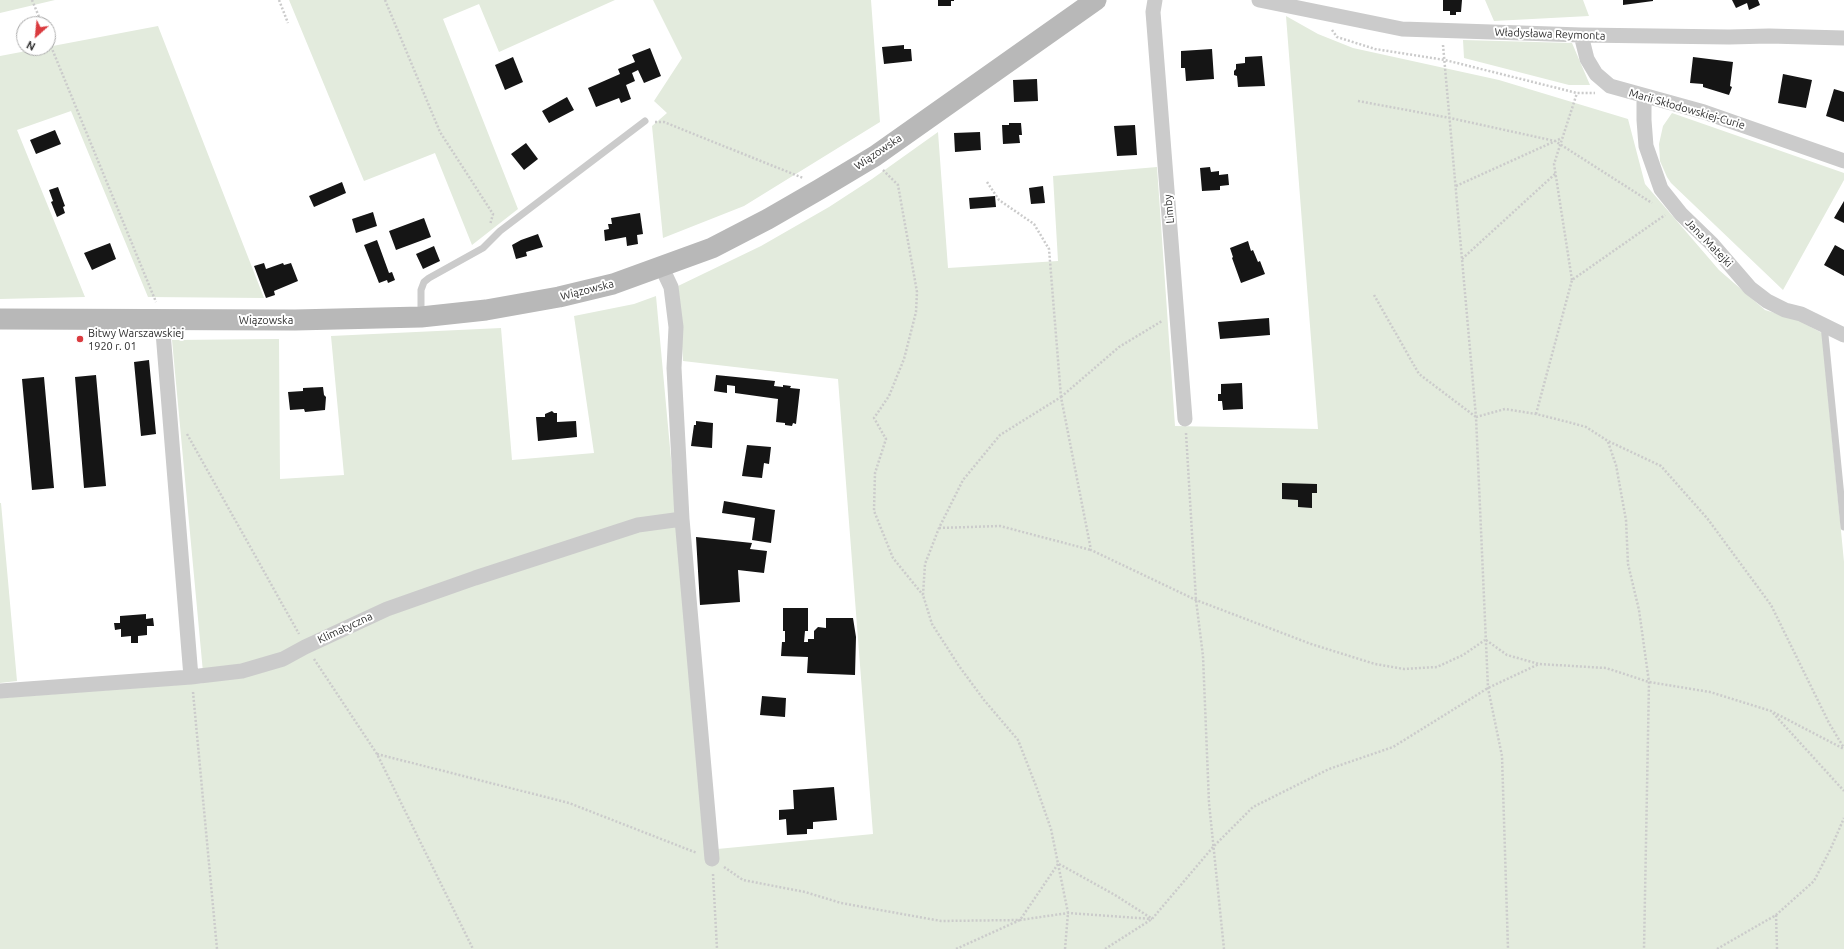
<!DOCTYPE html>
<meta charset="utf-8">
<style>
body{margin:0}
#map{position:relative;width:1844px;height:949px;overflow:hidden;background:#fff;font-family:Ubuntu,sans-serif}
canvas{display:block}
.north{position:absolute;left:16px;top:16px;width:40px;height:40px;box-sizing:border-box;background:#fff;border:1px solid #ababab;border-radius:50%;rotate:207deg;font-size:11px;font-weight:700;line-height:16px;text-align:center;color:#2e2e2e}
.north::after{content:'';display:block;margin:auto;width:14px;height:18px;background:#da3b3f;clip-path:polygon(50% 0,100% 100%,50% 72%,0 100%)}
</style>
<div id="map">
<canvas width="1844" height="949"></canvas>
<div class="north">N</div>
</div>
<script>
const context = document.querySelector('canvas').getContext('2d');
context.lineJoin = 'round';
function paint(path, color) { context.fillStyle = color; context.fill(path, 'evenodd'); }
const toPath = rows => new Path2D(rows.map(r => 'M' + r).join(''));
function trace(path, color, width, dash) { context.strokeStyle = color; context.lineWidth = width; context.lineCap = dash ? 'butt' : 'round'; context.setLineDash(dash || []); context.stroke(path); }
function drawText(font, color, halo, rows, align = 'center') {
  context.font = font + ' Ubuntu,sans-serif'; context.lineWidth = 4; context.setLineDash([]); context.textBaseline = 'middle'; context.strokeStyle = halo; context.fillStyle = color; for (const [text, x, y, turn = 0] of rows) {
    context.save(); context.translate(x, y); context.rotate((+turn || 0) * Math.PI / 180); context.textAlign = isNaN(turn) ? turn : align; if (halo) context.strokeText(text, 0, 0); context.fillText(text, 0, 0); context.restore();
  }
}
paint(toPath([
 [0,0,55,0,0,13],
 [289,0,615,0,499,52,479,4,443,19,518,209,472,245,435,153,364,181],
 [653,0,871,0,880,122,744,206,663,238,652,126,667,113,654,101,682,58],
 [1485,0,1583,0,1589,16,1494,21],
 [1286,16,1318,34,1353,48,1499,80,1628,119,1645,184,1719,270,1765,310,1798,320,1822,333,1844,562,1844,949,0,949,0,698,204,683,172,340,279,339,280,479,344,475,331,336,501,328,512,460,594,453,574,316,634,304,656,296,707,850,873,834,838,379,683,361,678,286,761,246,829,207,872,179,938,132,948,268,1058,261,1053,176,1157,167,1175,426,1318,429],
 [158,26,264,298,148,297,71,111,17,130,85,297,0,299,0,56],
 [1463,40,1572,43,1590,85,1569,85,1464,58],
 [1672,113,1844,173,1844,180,1783,290,1671,183,1667,177,1660,161,1659,144,1663,126],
 [0,503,1,503,17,681,0,683]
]), '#e3ebdd');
paint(toPath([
 [938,0,954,0,954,1,951,1,951,6,938,6],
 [1443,0,1462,0,1461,12,1456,12,1456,15,1450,15,1450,11,1443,11],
 [1623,0,1653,0,1653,1,1623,5],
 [1732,0,1758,0,1760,5,1749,10,1747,3,1736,8],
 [904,45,904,49,911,49,912,61,884,64,882,47],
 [650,48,661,76,644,83,638,70,632,73,635,81,626,85,631,99,621,103,619,98,596,107,588,88,620,74,618,69,635,62,632,55],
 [1212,49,1214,79,1186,81,1185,68,1181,68,1181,51],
 [1262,56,1265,86,1238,87,1237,76,1234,75,1234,71,1236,69,1236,64,1245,63,1245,57],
 [513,57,523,82,505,90,495,65],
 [1693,57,1733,62,1730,86,1732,87,1729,95,1703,87,1703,84,1690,83],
 [1783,74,1812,80,1806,108,1778,103],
 [1037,79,1038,101,1014,102,1013,80],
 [1834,89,1844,92,1844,122,1826,116],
 [567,97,574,110,549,123,542,111],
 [1009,123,1021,123,1022,135,1019,135,1020,143,1003,144,1002,125,1009,125],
 [1135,125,1137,155,1117,156,1114,126],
 [55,130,61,144,36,154,30,140],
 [980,132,981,150,955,152,954,133],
 [526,143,538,159,524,170,511,154],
 [1210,167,1211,172,1219,171,1219,175,1228,174,1229,185,1220,186,1220,190,1202,191,1200,168],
 [342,182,346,193,314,207,309,196],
 [1043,186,1045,203,1031,204,1029,188],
 [58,187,65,206,63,207,65,213,57,217,51,202,53,201,49,190],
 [995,196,996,207,970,209,969,198],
 [1844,201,1844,223,1834,218],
 [373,212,377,226,356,233,352,219],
 [640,213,643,234,637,235,638,244,627,246,626,237,605,241,604,230,609,229,608,224,612,224,611,218],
 [424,218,431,237,396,250,389,231],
 [538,234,543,247,526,252,527,256,516,259,512,245,521,240],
 [377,240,389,273,392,272,395,280,388,283,387,280,379,283,364,245],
 [1248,241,1251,251,1253,250,1258,262,1260,261,1265,274,1241,283,1232,258,1233,257,1230,248],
 [110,243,116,259,92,270,84,253],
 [1835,245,1844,250,1844,276,1824,265],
 [434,246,440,261,423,269,416,254],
 [264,263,266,269,283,263,284,265,291,263,298,281,274,291,275,295,266,298,254,266],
 [1269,318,1270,335,1220,339,1218,322],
 [149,360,156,434,141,436,134,362],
 [96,375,106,486,84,488,75,377],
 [716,375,775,381,774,386,783,387,783,385,791,386,790,388,800,389,796,424,793,423,792,426,785,425,785,423,776,422,778,399,735,393,735,386,727,385,727,393,714,391],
 [44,377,54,488,32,490,22,379],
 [1242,383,1243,409,1223,410,1222,401,1218,401,1218,394,1221,394,1221,384],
 [323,387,324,395,326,397,325,410,305,412,304,409,290,410,288,392,303,391,303,388],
 [552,411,554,413,557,413,557,422,576,421,577,437,538,441,536,417,545,417,545,414],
 [696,421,713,423,712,448,691,446,694,425,696,425],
 [747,445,771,447,769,464,764,463,762,478,742,476],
 [1282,483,1317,484,1317,493,1312,493,1312,508,1298,507,1298,500,1282,499],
 [724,501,775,510,771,543,752,540,755,518,722,513],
 [696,537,752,543,750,549,767,551,764,573,738,570,740,602,700,605],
 [783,608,808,608,808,631,805,631,804,642,808,642,808,639,814,639,814,631,818,627,826,628,826,618,853,618,856,637,855,675,807,673,808,657,781,656,782,642,785,642,785,631,783,631],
 [146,614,146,619,153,618,154,626,147,626,147,635,138,636,138,643,131,643,131,636,121,637,121,629,115,630,114,623,120,623,120,616],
 [762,696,786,698,785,717,760,715],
 [834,787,837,820,813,822,813,829,807,829,807,834,787,835,786,819,779,820,779,810,794,809,793,790]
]), '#151515');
trace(toPath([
 [32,0,42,24],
 [279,0,288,23],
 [385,0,440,132,493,214,490,225],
 [1332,30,1337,37,1375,49,1445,60,1577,93,1595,93],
 [48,39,156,302],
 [1443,45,1476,417,1488,688,1502,756,1508,949],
 [1358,101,1450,118,1555,141,1652,203],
 [655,122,664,122,803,178],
 [883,170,898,185,917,292,916,312,904,359,889,396,874,418,886,439,875,473,874,511,893,558,923,595],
 [987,182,999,200,1034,224,1049,249,1061,397],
 [1456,186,1562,138],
 [1462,259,1555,174],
 [1572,280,1554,164,1577,93],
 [1374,295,1419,374,1476,417],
 [1061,397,1119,347,1162,321],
 [1536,414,1572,280,1665,215],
 [1476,417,1505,409,1536,414,1568,422,1586,427,1608,441,1661,466,1707,518,1771,605,1829,723,1844,748],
 [1186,433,1196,600,1203,656,1209,803,1224,949],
 [187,434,299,634],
 [1608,442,1616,465,1626,520,1628,564,1639,610,1649,682,1644,949],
 [939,528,1000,526,1091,550],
 [1486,640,1507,655,1539,664,1606,668,1649,682,1710,692,1771,711,1844,749],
 [314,659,377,754,473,949],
 [193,692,217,949],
 [1773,713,1844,791],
 [377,754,569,803,697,853],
 [1059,864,1115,895,1151,918],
 [724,867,743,880,805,892,841,903,941,921,1020,920,1068,913,1152,919],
 [713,874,717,949],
 [1776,915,1777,949],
 [956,949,1020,920,1058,864],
 [1065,949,1068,913,1051,829,1036,786,1018,740,984,700,959,666,932,624,923,595,925,564,939,528,963,480,1000,435,1061,397,1091,550,1196,600,1311,644,1375,664,1404,669,1437,667,1463,655,1485,640],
 [1105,949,1152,919,1213,847,1253,807,1329,769,1393,747,1488,688,1539,664],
 [1717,949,1776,915,1814,881,1831,848,1844,818]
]), '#cbcbcb', 2.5, [2, 2]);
trace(toPath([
 [421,315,421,290,424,282,429,278,483,248,500,231,645,121],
 [1824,325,1844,527]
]), '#cbcbcb', 7);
trace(toPath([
 [1155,0,1153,12,1185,419],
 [1259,0,1402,29,1581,35,1729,37,1769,36,1844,38],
 [1581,35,1587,59,1596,74,1610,86,1704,112,1844,161],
 [1644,97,1644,120,1646,146,1661,189,1681,214,1712,244,1750,288,1767,301,1785,310,1801,314,1844,335],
 [662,268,671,287,676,327,674,368,682,519,712,859],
 [162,320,191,677],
 [0,691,191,677,242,671,283,659,305,647,387,609,475,578,638,525,682,519]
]), '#cbcbcb', 15);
trace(toPath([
 [0,319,295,320,421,317,486,310,559,297,613,284,712,248,768,219,820,189,875,156,1096,0]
]), '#b8b8b8', 21);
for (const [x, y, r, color] of [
 [80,339,4,"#da3b3f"]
]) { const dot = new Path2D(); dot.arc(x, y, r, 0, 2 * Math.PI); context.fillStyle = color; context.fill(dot); trace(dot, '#fff', 1.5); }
drawText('11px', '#2e2e2e', '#fff', [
 ["Władysława Reymonta",1550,34,2],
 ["Marii Skłodowskiej-Curie",1687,109,16],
 ["Wiązowska",878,152,-34],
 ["Limby",1169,209,-95],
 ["Jana Matejki",1709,243,46],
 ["Wiązowska",587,290,-14],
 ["Wiązowska",266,320],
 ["Klimatyczna",345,628,-25]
]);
drawText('11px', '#2e2e2e', '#fff', [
 ["Bitwy Warszawskiej",88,333],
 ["1920 r. 01",88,346]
], 'left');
</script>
